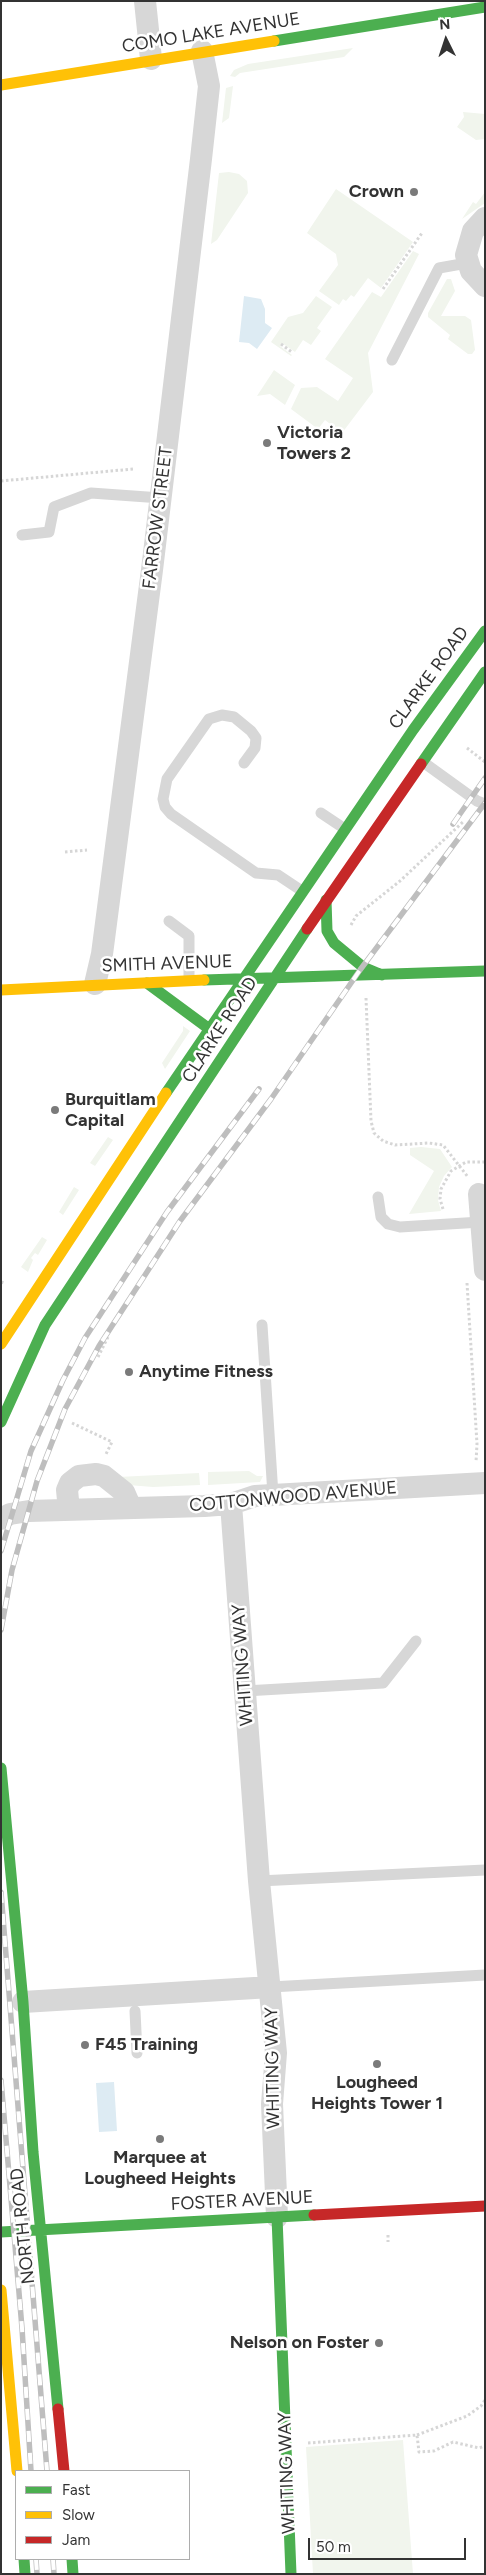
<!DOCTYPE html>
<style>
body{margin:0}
#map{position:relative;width:486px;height:2575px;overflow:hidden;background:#fff;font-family:Figtree,sans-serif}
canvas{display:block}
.frame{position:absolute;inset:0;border:2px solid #333;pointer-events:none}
.legend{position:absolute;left:15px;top:2470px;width:175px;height:90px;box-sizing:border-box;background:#fff;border:1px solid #adadad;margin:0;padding:6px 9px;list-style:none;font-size:15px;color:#333}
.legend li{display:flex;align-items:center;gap:10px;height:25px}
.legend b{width:25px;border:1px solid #adadad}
.north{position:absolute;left:421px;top:15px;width:50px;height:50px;-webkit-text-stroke:4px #fff;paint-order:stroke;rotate:356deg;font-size:14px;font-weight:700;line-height:20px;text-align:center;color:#333}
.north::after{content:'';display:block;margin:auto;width:18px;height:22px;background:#333;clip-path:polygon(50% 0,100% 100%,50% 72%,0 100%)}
.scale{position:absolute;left:308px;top:2538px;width:158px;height:22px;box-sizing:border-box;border:2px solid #333;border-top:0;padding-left:6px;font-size:15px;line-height:18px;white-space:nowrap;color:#333;-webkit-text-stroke:4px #fff;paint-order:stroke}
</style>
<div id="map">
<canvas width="486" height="2575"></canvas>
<div class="frame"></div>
<ul class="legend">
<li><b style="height:6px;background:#4caf50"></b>Fast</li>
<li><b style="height:6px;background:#ffc107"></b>Slow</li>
<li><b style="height:6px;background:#c62828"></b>Jam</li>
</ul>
<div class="north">N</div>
<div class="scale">50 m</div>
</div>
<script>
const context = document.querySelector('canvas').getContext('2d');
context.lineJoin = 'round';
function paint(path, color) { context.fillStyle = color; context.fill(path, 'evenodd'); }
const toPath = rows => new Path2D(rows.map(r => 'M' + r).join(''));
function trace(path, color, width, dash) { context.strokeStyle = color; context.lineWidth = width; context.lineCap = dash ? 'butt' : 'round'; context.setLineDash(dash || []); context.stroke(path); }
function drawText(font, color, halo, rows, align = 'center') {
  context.font = font + ' Figtree,sans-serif'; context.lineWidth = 5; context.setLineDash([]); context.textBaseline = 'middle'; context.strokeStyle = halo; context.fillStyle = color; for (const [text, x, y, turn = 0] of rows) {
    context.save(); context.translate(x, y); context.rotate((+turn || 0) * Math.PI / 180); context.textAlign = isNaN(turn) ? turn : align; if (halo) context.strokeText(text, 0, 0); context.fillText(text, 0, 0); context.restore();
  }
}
paint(toPath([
 [353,48,344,57,240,73,235,77,230,76,234,70,248,64],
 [233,86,229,118,222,123,226,88],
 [463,112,485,114,485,139,476,140,457,127,464,117],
 [229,172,239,174,247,181,248,193,217,240,211,244,219,173],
 [336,189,413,242,381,288,368,278,354,297,351,295,346,301,343,299,339,305,319,291,338,265,336,254,307,233],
 [485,192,485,203,462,219,473,202,476,204],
 [413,251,419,254,368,353,373,392,342,433,325,420,318,429,291,409,301,388,317,387,338,401,353,378,325,359,372,292,381,297],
 [447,279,451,279,455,291,441,316,465,316,471,320,475,350,472,354,468,354,448,339,450,335,428,317,428,313],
 [316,296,332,307,317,328,321,331,311,345,303,340,295,352,282,343,280,346,292,355,291,356,271,342,288,317,303,313],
 [274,370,295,385,285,405,270,394,257,396],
 [183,1026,190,1031,165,1069,162,1063,183,1031],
 [108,1137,113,1140,95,1166,90,1163],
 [421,1147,440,1149,452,1167,444,1176,439,1187,438,1200,441,1211,409,1214,434,1171,410,1155,410,1148],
 [74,1187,79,1190,63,1215,59,1212],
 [42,1237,47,1240,38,1255,35,1253,31,1258,33,1260,28,1272,21,1267],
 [249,1471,257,1476,263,1476,260,1482,208,1485,208,1472],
 [199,1473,200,1485,153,1487,128,1485,118,1477],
 [403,2440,413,2574,313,2574,306,2447]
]), '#f1f5ed');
paint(toPath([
 [244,296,261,299,265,309,265,323,272,328,257,349,249,343,239,342],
 [114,2082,117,2131,99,2132,96,2083]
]), '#ddebf3');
trace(toPath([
 [383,289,422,233],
 [281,344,293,353],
 [1,481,133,469],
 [467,748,485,762],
 [65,852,87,850],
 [351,925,356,916,400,881,464,821],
 [366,998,371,1121,374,1133,383,1141,395,1145,429,1143,443,1145,468,1177],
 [443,1209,440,1199,441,1189,451,1171,466,1162,485,1162],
 [1,1282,4,1283],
 [467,1283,477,1444,476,1462],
 [98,1357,108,1337],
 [72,1423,112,1442,106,1454],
 [388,2235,388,2242],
 [417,2435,467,2416,481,2406,485,2400],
 [308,2443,417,2435,419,2452,434,2451,453,2442,479,2448,485,2446]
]), '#d6d6d6', 3, [2.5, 2.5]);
trace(toPath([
 [392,360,439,268,467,263],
 [22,535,49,532,54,507,91,493,161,498],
 [423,762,477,801,485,804],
 [244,763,255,748,256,738,251,731,234,717,222,715,209,719,167,779,163,799,165,807,171,814,256,873,278,875,302,891],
 [321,813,345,829],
 [169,921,189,936,189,980],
 [378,1197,381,1217,388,1224,400,1227,481,1222],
 [262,1325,273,1495],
 [245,1691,383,1683,416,1641],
 [259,1881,485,1870],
 [271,1987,485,1975],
 [135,2011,137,2053]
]), '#d7d7d7', 11);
trace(toPath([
 [145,1,151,59],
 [485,218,473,231,466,255,471,271,485,286],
 [95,984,102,954,152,570,201,159,209,86,202,51],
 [479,1194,485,1270],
 [231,1504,259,1881,276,2053,272,2104,277,2217],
 [69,1510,67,1490,70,1483,79,1476,96,1474,104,1476,124,1492,131,1508],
 [1,1519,10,1514,29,1511,204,1506,231,1504,255,1496,485,1483],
 [23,2002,271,1987]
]), '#d7d7d7', 22);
trace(toPath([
 [274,41,485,7],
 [421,764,485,672],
 [326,900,327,931,334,943,363,967,382,975],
 [204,980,485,971],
 [147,983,208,1028],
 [166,1093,413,730,485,631],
 [1,1422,45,1325,307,929],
 [1,1768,23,2002,33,2152,58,2409],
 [277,2217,291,2574],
 [1,2232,314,2215],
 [24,2559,25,2574],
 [72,2559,73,2574]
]), '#4caf50', 11);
trace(toPath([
 [1,85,274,41],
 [1,990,204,980],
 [1,1344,166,1093],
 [1,2290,17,2471]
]), '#ffc107', 11);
trace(toPath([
 [307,929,421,764],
 [314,2215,485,2206],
 [58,2409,64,2471]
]), '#c62828', 11);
const rail = toPath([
 [453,824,485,778],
 [1,1551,31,1451,63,1380,85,1338,167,1212,259,1089],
 [1,1630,12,1570,37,1481,65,1409,99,1346,180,1221,271,1099,360,970,485,803],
 [1,1892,47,2471],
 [1,2080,22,2328,31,2471],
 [36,2559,37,2574],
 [53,2559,54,2574]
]);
trace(rail, '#bebebe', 5.5);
trace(rail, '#fff', 4, [11]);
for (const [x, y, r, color] of [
 [414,192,5,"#7a7a7a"],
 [267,443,5,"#7a7a7a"],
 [55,1110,5,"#7a7a7a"],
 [129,1372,5,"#7a7a7a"],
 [85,2045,5,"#7a7a7a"],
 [377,2064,5,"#7a7a7a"],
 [160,2139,5,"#7a7a7a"],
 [379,2343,5,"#7a7a7a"]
]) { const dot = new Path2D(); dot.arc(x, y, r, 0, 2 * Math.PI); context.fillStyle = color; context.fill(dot); trace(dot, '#fff', 2); }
drawText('18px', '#333', '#fff', [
 ["COMO LAKE AVENUE",211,33,-9],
 ["FARROW STREET",158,518,-83],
 ["CLARKE ROAD",429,678,-54],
 ["SMITH AVENUE",167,964,-2],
 ["CLARKE ROAD",220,1030,-57],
 ["COTTONWOOD AVENUE",293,1497,-5],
 ["WHITING WAY",243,1665,-94],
 ["WHITING WAY",273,2068,-91],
 ["FOSTER AVENUE",242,2201,-3],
 ["NORTH ROAD",23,2226,-96],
 ["WHITING WAY",287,2473,-92]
]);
drawText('bold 18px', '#333', '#fff', [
 ["Crown",404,192,"right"],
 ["Victoria",277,433],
 ["Towers 2",277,454],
 ["Burquitlam",65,1100],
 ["Capital",65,1121],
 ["Anytime Fitness",139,1372],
 ["F45 Training",95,2045],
 ["Lougheed",377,2083,"center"],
 ["Heights Tower 1",377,2104,"center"],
 ["Marquee at",160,2158,"center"],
 ["Lougheed Heights",160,2179,"center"],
 ["Nelson on Foster",369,2343,"right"]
], 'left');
</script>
